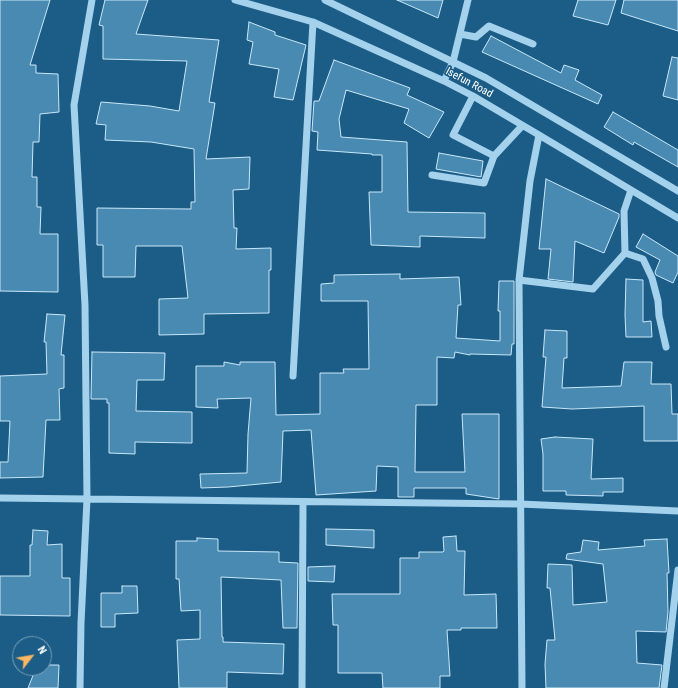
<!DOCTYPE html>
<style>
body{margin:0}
#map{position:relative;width:678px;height:688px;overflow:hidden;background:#1c5d87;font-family:"Roboto Condensed",sans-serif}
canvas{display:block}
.north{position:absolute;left:12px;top:636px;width:40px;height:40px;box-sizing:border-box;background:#1c5d87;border:1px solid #779eb7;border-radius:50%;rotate:59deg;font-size:11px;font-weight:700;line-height:16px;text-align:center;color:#fff}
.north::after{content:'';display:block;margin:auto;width:14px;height:18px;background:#fcb562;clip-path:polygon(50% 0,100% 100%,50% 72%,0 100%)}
</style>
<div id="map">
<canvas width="678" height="688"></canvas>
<div class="north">N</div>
</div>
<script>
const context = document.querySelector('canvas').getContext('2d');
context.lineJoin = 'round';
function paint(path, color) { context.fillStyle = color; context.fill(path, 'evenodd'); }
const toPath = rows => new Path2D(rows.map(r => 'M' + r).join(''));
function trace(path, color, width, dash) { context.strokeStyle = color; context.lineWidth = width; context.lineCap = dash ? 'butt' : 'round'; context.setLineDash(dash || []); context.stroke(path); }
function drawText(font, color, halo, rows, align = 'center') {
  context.font = font + ' "Roboto Condensed",sans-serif'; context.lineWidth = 3.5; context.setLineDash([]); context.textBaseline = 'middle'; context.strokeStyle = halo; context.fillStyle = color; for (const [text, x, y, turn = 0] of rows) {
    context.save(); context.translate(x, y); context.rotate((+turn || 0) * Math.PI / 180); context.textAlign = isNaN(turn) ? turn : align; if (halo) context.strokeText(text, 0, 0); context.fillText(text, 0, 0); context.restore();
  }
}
const building = toPath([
 [0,0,50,0,30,65,36,65,36,73,58,74,59,112,40,114,39,142,33,142,32,177,37,177,37,207,41,207,40,234,58,234,58,292,0,291,0,0],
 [105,0,148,0,136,34,219,40,209,102,215,103,206,159,250,157,249,189,233,190,234,228,237,228,236,249,271,248,271,270,269,270,269,313,204,314,204,334,159,335,159,299,188,298,182,246,136,246,135,277,103,277,103,245,97,245,97,208,191,209,191,202,195,202,194,149,151,142,105,140,106,125,96,124,101,102,150,106,179,111,187,61,103,59,103,26,99,25,105,0],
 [397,0,443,0,438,18,397,0],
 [578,0,616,0,608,25,573,16,578,0],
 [624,0,678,0,678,31,621,13,624,0],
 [249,22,275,32,275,35,306,45,293,100,274,97,279,69,249,64,253,42,247,40,249,22],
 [491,36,561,73,564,65,579,70,575,80,602,95,598,104,482,52,491,36],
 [672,57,678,58,678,100,663,96,672,57],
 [334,60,410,88,407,95,444,112,429,138,404,123,409,109,346,90,339,119,341,137,407,142,408,212,485,213,485,238,420,236,420,247,371,245,369,192,382,192,382,155,372,155,372,154,317,150,318,132,312,131,314,101,319,101,334,60],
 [613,112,678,150,678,167,634,142,633,145,604,127,613,112],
 [439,153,483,161,481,177,436,169,439,153],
 [546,179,619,214,619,217,604,253,575,241,573,282,548,279,551,249,539,249,546,179],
 [643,234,678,256,678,272,673,283,656,275,655,272,660,260,636,247,643,234],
 [400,274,400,279,459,277,461,305,458,305,456,338,500,341,500,311,498,311,499,281,514,281,514,344,512,344,511,355,470,354,470,355,455,352,454,358,437,357,437,405,416,405,415,472,465,472,462,414,499,414,499,499,466,494,466,488,414,488,414,497,398,497,398,467,377,466,376,491,316,495,311,430,283,431,281,482,228,487,201,488,200,474,247,473,248,434,251,398,217,399,218,408,196,407,196,366,224,366,224,362,240,365,240,362,275,362,276,415,320,414,320,373,344,373,343,369,369,369,368,301,321,301,321,284,334,283,334,275,400,274],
 [626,279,643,280,643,322,651,321,652,337,626,337,625,315,626,279],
 [47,314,65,315,61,355,64,355,64,388,59,389,60,420,46,420,43,477,0,478,0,462,8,462,10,421,0,421,0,376,47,374,46,342,44,342,47,314],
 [545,330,567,331,567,358,564,358,562,388,621,386,624,362,652,362,651,384,671,384,672,414,678,414,678,441,644,441,644,406,572,409,542,407,546,357,543,357,545,330],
 [92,352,165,353,164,380,137,380,136,411,192,412,192,443,135,442,135,454,109,453,109,403,107,403,107,399,91,399,92,352],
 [555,437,593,439,591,479,623,478,623,492,603,492,603,496,566,495,566,491,543,491,543,454,541,439,555,437],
 [326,529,374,530,374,548,326,545,326,529],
 [33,530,48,531,47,545,62,544,62,578,70,578,70,616,0,615,0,576,30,576,30,545,32,545,33,530],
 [456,536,457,551,465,551,464,595,496,594,497,628,461,628,461,630,447,630,450,676,440,676,440,688,383,688,382,673,338,673,338,625,333,625,332,594,400,594,400,558,419,558,419,552,443,552,444,551,443,537,456,536],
 [197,538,218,539,218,551,279,552,279,562,298,563,297,628,283,628,281,580,221,577,222,637,223,637,223,642,284,644,283,674,227,672,227,688,179,688,177,640,200,639,200,610,181,611,179,579,176,579,176,541,197,541,197,538],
 [667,539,669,573,667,573,668,612,666,632,636,631,637,663,662,665,659,688,546,688,545,664,547,640,555,640,550,588,547,588,548,564,572,565,573,605,607,602,603,564,566,559,567,554,581,552,583,540,599,542,598,550,645,546,644,540,667,539],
 [335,566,334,582,308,581,308,567,335,566],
 [122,586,137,586,138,613,115,614,115,627,101,627,101,593,122,593,122,586],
 [44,665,59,665,58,688,28,688,36,668,44,668,44,665]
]);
paint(building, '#498ab2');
trace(building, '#cae7f8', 1);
trace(toPath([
 [235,0,313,22,444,81,473,96,539,135,678,218],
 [325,0,486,78,678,191],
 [460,34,476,37,489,26,533,44],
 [444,81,453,62,468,0],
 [473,96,453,135,494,156],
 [432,175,484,183,494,156,522,126],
 [625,253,624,211,631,190],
 [519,280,593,289,625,253,643,259,652,278,658,301,659,316,666,347],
 [293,376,313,22],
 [0,498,520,504,678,511],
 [80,688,81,623,87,499,85,305,74,105,92,0],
 [302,688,303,503],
 [522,688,519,280,530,181,539,135],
 [664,688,678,570]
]), '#a4d1ec', 7);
drawText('11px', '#fff', '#1c5d87', [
 ["Isefun Road",469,83,28]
]);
</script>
